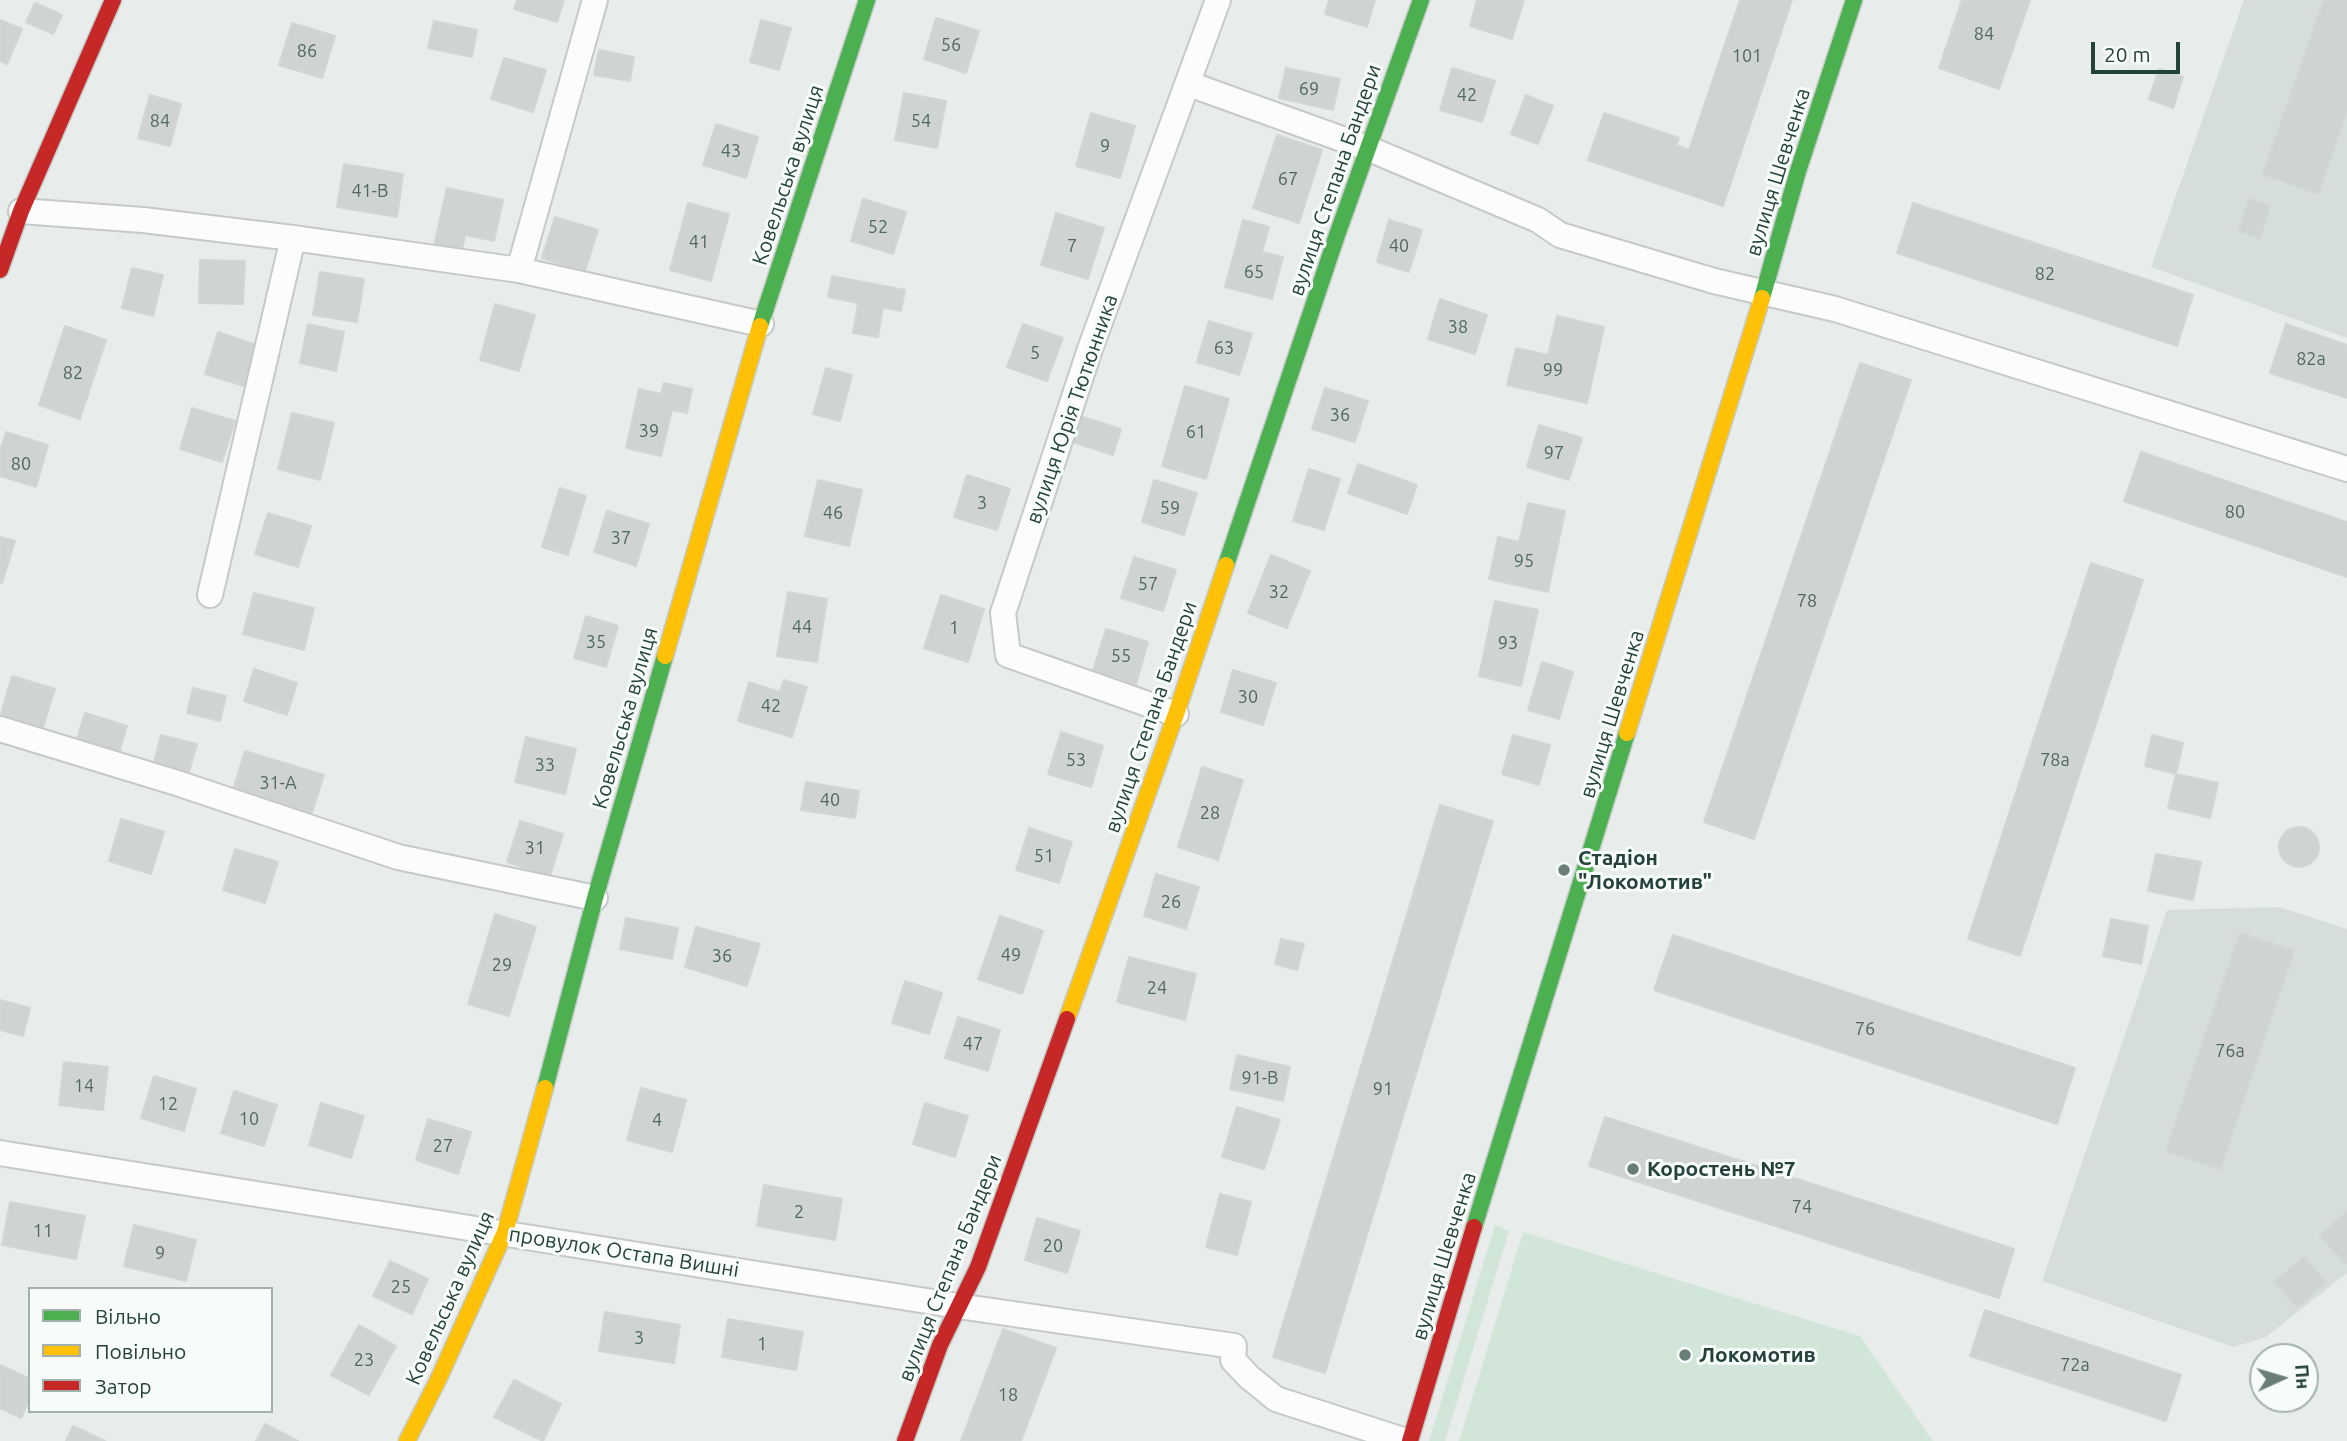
<!DOCTYPE html>
<meta charset="utf-8">
<style>
body{margin:0}
#map{position:relative;width:2347px;height:1441px;overflow:hidden;background:#e8edeb;font-family:Ubuntu,sans-serif}
canvas{display:block}
.legend{position:absolute;left:28px;top:1287px;width:245px;height:126px;box-sizing:border-box;background:#f7fbf9;border:2px solid #a3b1ad;margin:0;padding:9px 12px;list-style:none;font-size:21px;color:#24423a}
.legend li{display:flex;align-items:center;gap:14px;height:35px}
.legend b{width:35px;border:2px solid #a3b1ad}
.north{position:absolute;left:2249px;top:1343px;width:70px;height:70px;box-sizing:border-box;background:#f7fbf9;border:2px solid #a3b1ad;border-radius:50%;rotate:86deg;font-size:19px;font-weight:700;line-height:28px;text-align:center;color:#24423a}
.north::after{content:'';display:block;margin:auto;width:24px;height:32px;background:#697e78;clip-path:polygon(50% 0,100% 100%,50% 72%,0 100%)}
.scale{position:absolute;left:2091px;top:42px;width:89px;height:32px;box-sizing:border-box;border:4px solid #24423a;border-top:0;padding-left:9px;font-size:21px;line-height:24px;white-space:nowrap;color:#24423a;-webkit-text-stroke:5px #f7fbf9;paint-order:stroke}
</style>
<div id="map">
<canvas width="2347" height="1441"></canvas>
<ul class="legend">
<li><b style="height:9px;background:#4caf50"></b>Вільно</li>
<li><b style="height:9px;background:#ffc107"></b>Повільно</li>
<li><b style="height:9px;background:#c62828"></b>Затор</li>
</ul>
<div class="north">Пн</div>
<div class="scale">20 m</div>
</div>
<script>
const context = document.querySelector('canvas').getContext('2d');
context.lineJoin = 'round';
function paint(path, color) { context.fillStyle = color; context.fill(path, 'evenodd'); }
const toPath = rows => new Path2D(rows.map(r => 'M' + r).join(''));
function trace(path, color, width, dash) { context.strokeStyle = color; context.lineWidth = width; context.lineCap = dash ? 'butt' : 'round'; context.setLineDash(dash || []); context.stroke(path); }
function drawText(font, color, halo, rows, align = 'center') {
  context.font = font + ' Ubuntu,sans-serif'; context.lineWidth = 6; context.setLineDash([]); context.textBaseline = 'middle'; context.strokeStyle = halo; context.fillStyle = color; for (const [text, x, y, turn = 0] of rows) {
    context.save(); context.translate(x, y); context.rotate((+turn || 0) * Math.PI / 180); context.textAlign = isNaN(turn) ? turn : align; if (halo) context.strokeText(text, 0, 0); context.fillText(text, 0, 0); context.restore();
  }
}
paint(toPath([
 [2244,0,2347,0,2347,338,2151,267],
 [2279,907,2347,929,2347,1273,2266,1337,2234,1347,2042,1281,2167,910]
]), '#d6dedb');
paint(toPath([
 [1495,1225,1509,1231,1445,1441,1429,1441],
 [1523,1232,1860,1336,1933,1441,1459,1441]
]), '#d1e6d8');
const building = toPath([
 [517,0,564,0,557,22,514,9,517,0],
 [1329,0,1375,0,1367,27,1325,14,1329,0],
 [1477,0,1524,0,1512,39,1470,26,1477,0],
 [1740,0,1792,0,1723,206,1588,160,1604,113,1679,138,1676,145,1689,150,1740,0],
 [1962,0,2030,0,1999,89,1939,68,1962,0],
 [2324,0,2347,0,2347,111,2318,194,2263,174,2324,0],
 [35,3,62,15,53,34,26,22,35,3],
 [936,18,979,31,966,73,924,59,936,18],
 [0,20,22,29,7,64,0,61,0,20],
 [761,20,791,28,779,70,750,62,761,20],
 [434,21,477,30,472,57,428,48,434,21],
 [292,23,335,36,322,78,279,65,292,23],
 [599,50,634,57,630,81,594,75,599,50],
 [504,58,546,70,533,112,491,99,504,58],
 [1286,68,1340,79,1333,110,1279,98,1286,68],
 [1452,68,1495,81,1482,122,1440,110,1452,68],
 [2159,69,2183,77,2173,108,2149,99,2159,69],
 [904,93,946,101,937,148,895,140,904,93],
 [150,95,181,104,170,146,138,138,150,95],
 [1526,95,1553,106,1538,144,1511,134,1526,95],
 [1091,113,1135,126,1120,178,1076,166,1091,113],
 [716,124,758,137,746,178,703,165,716,124],
 [1277,135,1322,150,1299,223,1253,208,1277,135],
 [344,164,403,174,397,217,337,207,344,164],
 [447,188,503,200,494,241,465,235,461,256,433,250,447,188],
 [863,199,906,212,893,254,851,241,863,199],
 [2249,199,2270,206,2260,238,2239,231,2249,199],
 [688,203,729,214,711,281,670,270,688,203],
 [1913,203,2193,295,2177,346,1897,253,1913,203],
 [1056,213,1104,228,1088,279,1041,265,1056,213],
 [555,217,598,230,585,271,542,258,555,217],
 [1243,220,1269,227,1262,252,1283,257,1272,299,1225,287,1243,220],
 [1389,220,1422,230,1409,272,1377,262,1389,220],
 [200,260,245,261,243,304,199,303,200,260],
 [132,268,163,275,153,316,122,308,132,268],
 [320,272,364,279,357,322,313,315,320,272],
 [832,276,905,290,901,311,883,307,878,337,853,333,858,303,828,297,832,276],
 [1440,299,1487,315,1475,354,1428,339,1440,299],
 [495,304,535,315,519,371,480,360,495,304],
 [1557,316,1604,327,1587,403,1507,385,1516,348,1548,355,1557,316],
 [1209,321,1252,334,1239,375,1197,362,1209,321],
 [308,324,344,332,336,371,300,363,308,324],
 [1023,324,1063,338,1047,381,1007,367,1023,324],
 [2286,324,2347,345,2347,398,2270,373,2286,324],
 [65,326,106,340,80,419,39,405,65,326],
 [218,332,260,346,248,387,205,374,218,332],
 [1860,363,1911,380,1754,839,1704,822,1860,363],
 [826,368,852,375,840,421,813,414,826,368],
 [664,383,692,389,687,413,672,410,661,456,626,448,639,389,661,394,664,383],
 [1185,386,1229,399,1206,479,1162,466,1185,386],
 [1325,388,1368,401,1355,442,1312,429,1325,388],
 [192,408,235,421,222,462,180,449,192,408],
 [292,413,334,423,320,480,278,469,292,413],
 [1073,414,1121,429,1113,455,1066,440,1073,414],
 [1539,425,1582,438,1569,480,1527,467,1539,425],
 [6,432,48,445,36,487,0,476,0,451,6,432],
 [2141,452,2347,522,2347,577,2124,501,2141,452],
 [1358,464,1417,485,1407,514,1348,493,1358,464],
 [1309,469,1340,479,1324,530,1293,521,1309,469],
 [967,475,1010,489,997,530,954,517,967,475],
 [818,480,862,490,849,546,805,536,818,480],
 [1154,480,1197,493,1184,535,1142,522,1154,480],
 [560,488,586,496,568,555,542,547,560,488],
 [1528,503,1565,511,1548,592,1489,579,1498,537,1519,542,1528,503],
 [607,511,649,524,636,566,594,552,607,511],
 [268,513,311,526,298,567,255,554,268,513],
 [0,537,15,541,2,583,0,582,0,537],
 [1271,555,1310,571,1287,628,1248,613,1271,555],
 [1134,557,1176,570,1163,611,1121,598,1134,557],
 [2091,563,2143,580,2020,956,1968,939,2091,563],
 [788,592,827,599,817,662,777,656,788,592],
 [254,593,314,608,304,650,243,634,254,593],
 [941,595,984,609,968,662,924,648,941,595],
 [1495,601,1538,610,1521,686,1479,676,1495,601],
 [586,616,618,626,606,667,574,658,586,616],
 [1106,629,1148,642,1136,684,1093,671,1106,629],
 [1542,662,1573,672,1559,719,1528,710,1542,662],
 [254,669,297,683,287,715,244,701,254,669],
 [1233,670,1276,683,1263,725,1221,712,1233,670],
 [12,676,55,689,42,730,0,718,12,676],
 [784,680,807,687,792,737,738,721,749,682,780,692,784,680],
 [193,688,226,696,220,721,187,713,193,688],
 [85,713,127,726,119,752,77,739,85,713],
 [1061,732,1103,746,1091,787,1048,774,1061,732],
 [161,735,197,744,187,779,152,770,161,735],
 [1513,735,1550,745,1539,785,1502,774,1513,735],
 [2152,735,2183,743,2176,774,2145,766,2152,735],
 [526,737,576,749,565,794,515,782,526,737],
 [245,751,324,775,311,815,233,790,245,751],
 [1202,767,1243,780,1218,860,1178,847,1202,767],
 [2176,774,2218,783,2210,818,2168,808,2176,774],
 [806,782,859,791,855,818,801,810,806,782],
 [1440,805,1493,821,1325,1373,1273,1357,1440,805],
 [121,819,164,832,151,874,109,861,121,819],
 [520,821,563,834,550,876,507,862,520,821],
 '2279 847a20 20 0 1 1 40 0a20 20 0 1 1-40 0Z',
 [1029,828,1072,842,1059,883,1016,870,1029,828],
 [235,849,278,862,265,903,223,890,235,849],
 [2156,854,2201,862,2193,900,2148,891,2156,854],
 [1156,874,1199,887,1186,929,1144,916,1156,874],
 [495,914,536,927,509,1016,468,1004,495,914],
 [1000,916,1043,931,1022,994,978,979,1000,916],
 [626,918,678,928,672,959,620,949,626,918],
 [2111,919,2148,926,2141,964,2103,956,2111,919],
 [696,927,760,944,747,986,685,967,696,927],
 [2240,933,2294,951,2220,1169,2166,1151,2240,933],
 [1673,935,2075,1068,2057,1124,1654,990,1673,935],
 [1281,939,1304,944,1297,970,1275,964,1281,939],
 [1129,957,1196,974,1185,1020,1117,1002,1129,957],
 [905,981,942,993,929,1034,892,1023,905,981],
 [0,1000,30,1008,23,1036,0,1030,0,1000],
 [958,1017,1000,1030,988,1071,945,1058,958,1017],
 [1237,1055,1290,1067,1283,1101,1230,1089,1237,1055],
 [64,1062,108,1067,103,1110,59,1105,64,1062],
 [154,1076,196,1089,184,1131,141,1118,154,1076],
 [641,1088,686,1100,672,1152,627,1140,641,1088],
 [234,1091,277,1105,264,1146,221,1133,234,1091],
 [321,1103,364,1116,351,1158,309,1145,321,1103],
 [925,1103,968,1116,955,1157,913,1144,925,1103],
 [1237,1107,1280,1120,1264,1169,1222,1157,1237,1107],
 [1605,1117,2014,1249,1999,1298,1589,1166,1605,1117],
 [428,1119,471,1132,458,1174,416,1160,428,1119],
 [764,1185,842,1199,835,1240,757,1226,764,1185],
 [1220,1194,1251,1202,1237,1255,1206,1247,1220,1194],
 [10,1202,85,1216,76,1259,2,1245,10,1202],
 [2347,1212,2347,1262,2345,1264,2320,1235,2347,1212],
 [1037,1218,1080,1231,1067,1273,1025,1260,1037,1218],
 [134,1225,196,1240,186,1281,124,1266,134,1225],
 [2304,1257,2326,1282,2297,1307,2275,1282,2304,1257],
 [390,1261,428,1279,412,1314,373,1296,390,1261],
 [1985,1310,2181,1375,2166,1421,1970,1356,1985,1310],
 [605,1312,680,1325,674,1363,599,1351,605,1312],
 [728,1319,803,1332,796,1370,722,1357,728,1319],
 [359,1325,396,1346,369,1395,331,1375,359,1325],
 [1003,1329,1056,1348,1021,1441,961,1441,1003,1329],
 [0,1365,30,1379,30,1398,21,1418,0,1408,0,1365],
 [514,1380,561,1404,543,1441,494,1417,514,1380],
 [265,1424,298,1441,256,1441,265,1424],
 [73,1426,105,1441,66,1441,73,1426]
]);
paint(building, '#cfd4d2');
trace(building, '#d1d6d4', 2);
const street = toPath([
 [1189,84,1367,148,1538,220,1560,235,1714,281,1835,309,2347,469],
 [21,211,143,220,293,238,519,270,761,324],
 [519,270,595,0],
 [210,595,293,238],
 [1176,714,1008,655,1003,613,1090,349,1218,0],
 [0,729,177,783,398,857,595,898],
 [0,1153,958,1306,1234,1346,1233,1360,1249,1377,1276,1399,1406,1441]
]);
const fast = toPath([
 [1762,298,1798,171,1854,0],
 [760,326,867,0],
 [1226,565,1337,235,1421,0],
 [545,1088,595,898,665,656],
 [1474,1227,1627,733]
]);
const slow = toPath([
 [665,656,760,326],
 [1627,733,1762,298],
 [1067,1019,1176,714,1226,565],
 [407,1441,438,1380,505,1232,545,1088]
]);
const jam = toPath([
 [0,270,21,211,113,0],
 [905,1441,940,1345,978,1267,1067,1019],
 [1410,1441,1474,1227]
]);
trace(street, '#c5cac8', 28);
trace(fast, '#c3cbc8', 19);
trace(slow, '#c3cbc8', 19);
trace(jam, '#c3cbc8', 19);
trace(street, '#fcfcfc', 24);
trace(fast, '#4caf50', 16);
trace(slow, '#ffc107', 16);
trace(jam, '#c62828', 16);
for (const [x, y, r, color] of [
 [1564,870,7,"#697e78"],
 [1633,1169,7,"#697e78"],
 [1685,1355,7,"#697e78"]
]) { const dot = new Path2D(); dot.arc(x, y, r, 0, 2 * Math.PI); context.fillStyle = color; context.fill(dot); trace(dot, '#f7fbf9', 2.5); }
drawText('18px', '#506761', null, [
 ["84",1984,34],
 ["56",951,45],
 ["86",307,51],
 ["101",1747,56],
 ["69",1309,89],
 ["42",1467,95],
 ["84",160,121],
 ["54",921,121],
 ["9",1105,146],
 ["43",731,151],
 ["67",1288,179],
 ["41-В",370,191],
 ["52",878,227],
 ["41",699,242],
 ["7",1072,246],
 ["40",1399,246],
 ["65",1254,272],
 ["82",2045,274],
 ["38",1458,327],
 ["63",1224,348],
 ["5",1035,353],
 ["82а",2311,359],
 ["99",1553,370],
 ["82",73,373],
 ["36",1340,415],
 ["39",649,431],
 ["61",1196,432],
 ["97",1554,453],
 ["80",21,464],
 ["3",982,503],
 ["59",1170,508],
 ["80",2235,512],
 ["46",833,513],
 ["37",621,538],
 ["95",1524,561],
 ["57",1148,584],
 ["32",1279,592],
 ["78",1807,601],
 ["44",802,627],
 ["1",954,628],
 ["35",596,642],
 ["93",1508,643],
 ["55",1121,656],
 ["30",1248,697],
 ["42",771,706],
 ["53",1076,760],
 ["78а",2055,760],
 ["33",545,765],
 ["31-А",278,783],
 ["40",830,800],
 ["28",1210,813],
 ["31",535,848],
 ["51",1044,856],
 ["26",1171,902],
 ["49",1011,955],
 ["36",722,956],
 ["29",502,965],
 ["24",1157,988],
 ["76",1865,1029],
 ["47",973,1044],
 ["76а",2230,1051],
 ["91-В",1260,1078],
 ["14",84,1086],
 ["91",1383,1089],
 ["12",168,1104],
 ["10",249,1119],
 ["4",657,1120],
 ["27",443,1146],
 ["74",1802,1207],
 ["2",799,1212],
 ["11",43,1231],
 ["20",1053,1246],
 ["9",160,1253],
 ["25",401,1287],
 ["3",639,1338],
 ["1",762,1344],
 ["23",364,1360],
 ["72а",2075,1365],
 ["18",1008,1395]
]);
drawText('21px', '#24423a', '#f7fbf9', [
 ["вулиця Шевченка",1778,172,-73],
 ["Ковельська вулиця",788,175,-72],
 ["вулиця Степана Бандери",1335,180,-71],
 ["вулиця Юрія Тютюнника",1072,409,-71],
 ["вулиця Шевченка",1612,714,-73],
 ["вулиця Степана Бандери",1151,717,-71],
 ["Ковельська вулиця",625,718,-74],
 ["провулок Остапа Вишні",624,1252,9],
 ["вулиця Шевченка",1444,1256,-73],
 ["вулиця Степана Бандери",950,1268,-68],
 ["Ковельська вулиця",450,1298,-66]
]);
drawText('bold 21px', '#24423a', '#f7fbf9', [
 ["Стадіон",1578,858],
 ["\"Локомотив\"",1578,882],
 ["Коростень №7",1647,1169],
 ["Локомотив",1699,1355]
], 'left');
</script>
